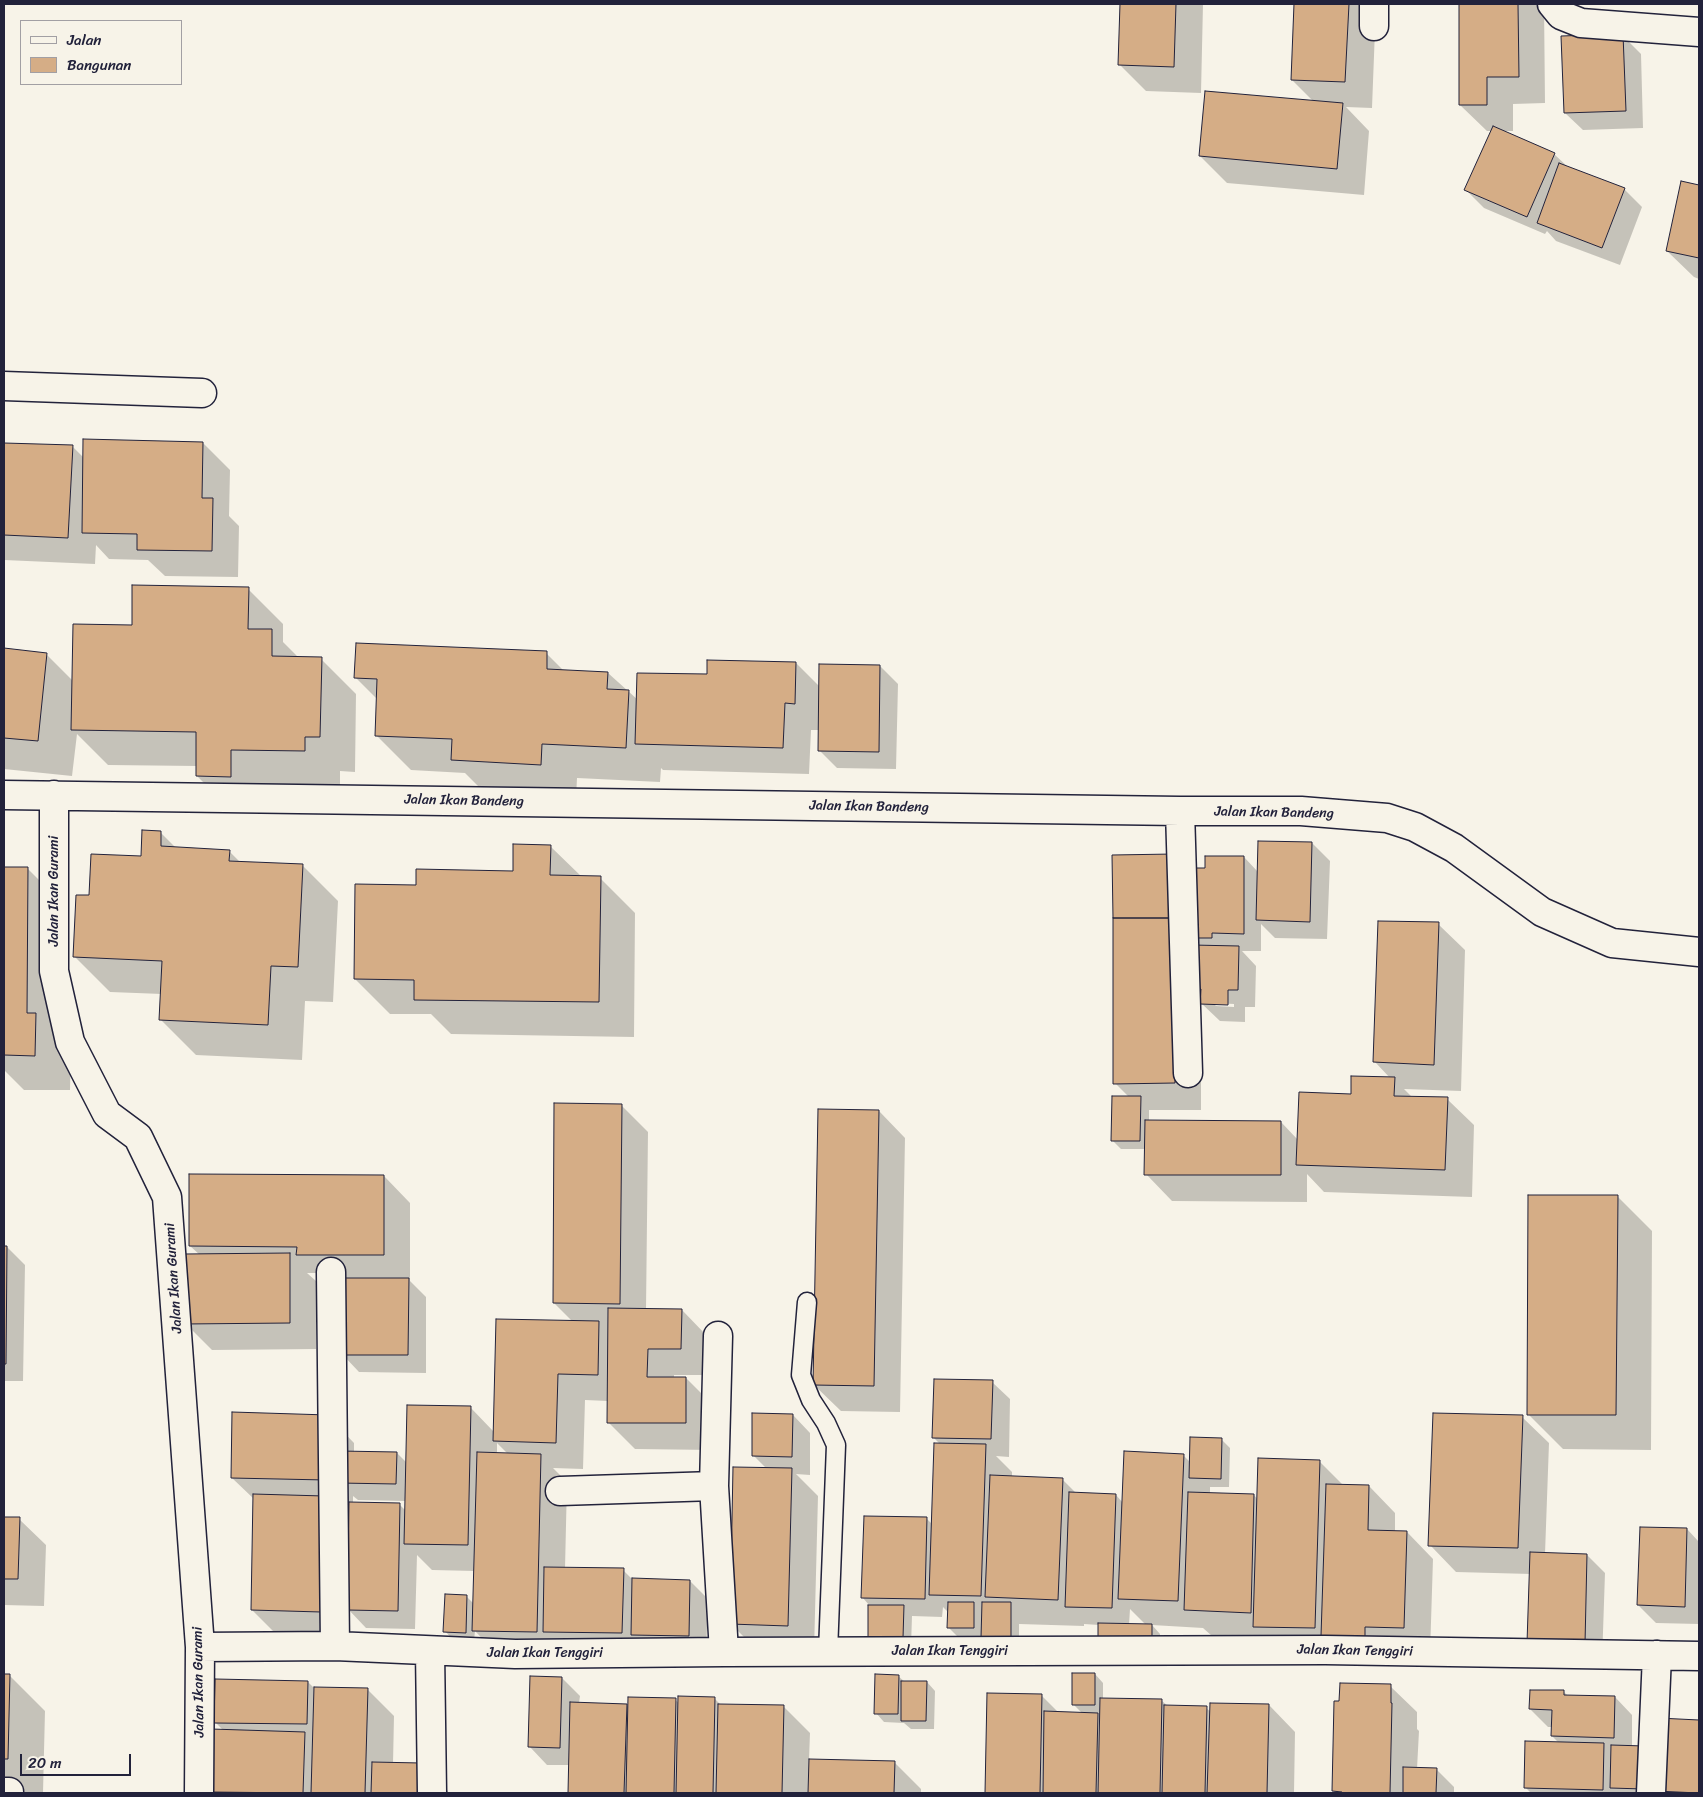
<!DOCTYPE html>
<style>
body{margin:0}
#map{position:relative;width:1703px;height:1797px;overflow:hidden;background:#f7f3e8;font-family:Sriracha,sans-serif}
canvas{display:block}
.frame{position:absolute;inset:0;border:5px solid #22223b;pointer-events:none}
.legend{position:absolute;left:20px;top:20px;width:162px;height:65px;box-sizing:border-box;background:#f7f3e8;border:1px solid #a29fa3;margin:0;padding:6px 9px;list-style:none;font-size:15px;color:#22223b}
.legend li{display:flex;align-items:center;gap:10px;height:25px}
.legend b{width:25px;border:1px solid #a29fa3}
.scale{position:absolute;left:20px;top:1754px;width:111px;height:22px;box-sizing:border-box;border:2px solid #22223b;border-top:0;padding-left:6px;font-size:15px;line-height:18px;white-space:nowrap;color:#22223b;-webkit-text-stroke:4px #f7f3e8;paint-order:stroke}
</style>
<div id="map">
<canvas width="1703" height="1797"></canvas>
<div class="frame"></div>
<ul class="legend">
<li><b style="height:6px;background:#f7f3e8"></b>Jalan</li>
<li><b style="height:14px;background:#d5ad86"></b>Bangunan</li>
</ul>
<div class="scale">20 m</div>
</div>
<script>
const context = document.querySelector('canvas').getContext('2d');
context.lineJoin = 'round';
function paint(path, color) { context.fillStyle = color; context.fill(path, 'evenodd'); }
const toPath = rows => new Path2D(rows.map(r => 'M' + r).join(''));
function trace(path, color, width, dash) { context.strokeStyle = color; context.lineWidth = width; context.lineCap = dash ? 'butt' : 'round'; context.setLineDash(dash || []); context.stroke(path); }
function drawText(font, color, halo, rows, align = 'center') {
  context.font = font + ' Sriracha,sans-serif'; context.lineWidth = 4; context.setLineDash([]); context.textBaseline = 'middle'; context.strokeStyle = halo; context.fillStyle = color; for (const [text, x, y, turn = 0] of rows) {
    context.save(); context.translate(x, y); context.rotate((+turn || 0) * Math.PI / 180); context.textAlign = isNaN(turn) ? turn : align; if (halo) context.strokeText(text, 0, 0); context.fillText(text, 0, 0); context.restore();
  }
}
paint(toPath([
 [1121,4,1203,4,1201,93,1146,91,1119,64],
 [1295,4,1376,4,1372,108,1346,107,1369,131,1364,195,1227,183,1200,156,1314,102,1292,80],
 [1460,4,1544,4,1545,103,1513,104,1513,131,1502,131,1554,154,1569,168,1624,189,1642,207,1620,265,1556,241,1547,231,1545,234,1484,208,1466,190,1492,131,1487,131,1460,105],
 [1623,36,1641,54,1643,128,1583,130,1565,113],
 [1682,182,1699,186,1699,279,1694,277,1667,251],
 [203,443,230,470,229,516,239,526,238,577,165,576,148,560,109,559,96,545,95,564,4,560,4,444,72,446,84,458],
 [248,589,283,624,283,642,299,658,321,659,356,694,355,772,340,771,340,785,266,784,265,811,232,811,197,776,197,766,108,765,77,734,72,776,4,769,4,650,46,654,73,681,133,626],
 [546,653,564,671,608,673,638,700,708,676,796,663,820,687,880,666,898,684,896,769,837,768,819,750,819,730,811,730,809,774,663,770,661,768,660,782,577,778,576,799,487,795,465,773,411,770,376,735,377,699,355,677],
 [160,832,176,848,229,851,241,863,303,866,338,901,333,1002,305,1001,302,1060,196,1055,161,1020,162,994,110,992,75,957,90,896,142,857],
 [1312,843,1330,861,1327,939,1275,938,1261,924,1261,951,1242,951,1256,966,1255,1007,1245,1007,1245,1022,1220,1021,1201,1003,1201,1110,1149,1110,1149,1121,1281,1122,1298,1140,1352,1096,1391,1079,1375,1062,1438,924,1465,950,1461,1091,1404,1089,1413,1098,1447,1099,1474,1125,1472,1197,1324,1192,1307,1174,1307,1202,1172,1201,1146,1174,1146,1149,1121,1149,1112,1140,1129,1097,1115,1083,1191,873,1244,857,1258,872],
 [1213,1003,1234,1004,1234,1007,1216,1006],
 [550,846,582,877,600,878,635,913,634,1037,451,1034,431,1014,390,1014,355,979],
 [4,868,27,868,62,903,71,1049,70,1090,24,1090,4,1070],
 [621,1105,648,1132,646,1310,682,1310,708,1337,708,1375,674,1375,674,1378,686,1378,713,1405,712,1450,635,1449,608,1422,608,1401,585,1400,583,1469,553,1468,567,1482,565,1569,623,1570,633,1580,690,1581,708,1599,706,1654,500,1657,475,1631,474,1641,453,1640,445,1631,466,1596,474,1604,475,1571,432,1570,417,1555,415,1629,366,1628,348,1609,347,1638,279,1637,252,1610,254,1499,232,1478,328,1416,354,1443,354,1452,397,1453,407,1463,470,1407,494,1432,573,1322,554,1303],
 [497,1443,508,1454,497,1454],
 [353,1496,358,1500,406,1501,406,1511,399,1504,353,1504],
 [332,1506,351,1507,350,1524],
 [879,1111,905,1138,900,1412,841,1411,814,1385],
 [384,1176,410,1203,410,1281,426,1297,426,1373,359,1372,342,1354,324,1281,316,1273,307,1273,316,1281,316,1349,212,1350,185,1323,200,1255,190,1246],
 [1617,1196,1652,1231,1651,1450,1563,1449,1528,1414],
 [4,1247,7,1247,25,1265,23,1381,4,1381],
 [992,1382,1010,1399,1009,1457,996,1456,1012,1472,1012,1477,1062,1479,1076,1493,1116,1495,1123,1503,1183,1455,1190,1462,1221,1439,1230,1448,1229,1487,1210,1487,1210,1494,1254,1495,1258,1500,1320,1462,1344,1486,1369,1486,1395,1513,1395,1532,1407,1532,1433,1559,1430,1654,1267,1638,1212,1636,1203,1628,1152,1625,1160,1634,1160,1651,1099,1625,1084,1624,1084,1626,1019,1624,1019,1647,982,1636,957,1636,949,1628,949,1613,943,1607,942,1617,912,1616,911,1647,869,1637,869,1605,863,1598,926,1518,932,1524,940,1444,933,1437],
 [1130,1609,1146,1625,1129,1625],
 [793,1415,810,1433,810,1475,796,1474,818,1496,814,1652,758,1651,731,1624,767,1469,753,1455],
 [1522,1417,1549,1443,1545,1554,1587,1555,1605,1573,1602,1662,1531,1574,1456,1572,1430,1545],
 [4,1518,19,1519,46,1545,44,1606,4,1605],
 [1687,1529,1699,1542,1699,1624,1656,1623,1638,1605],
 [1095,1674,1103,1683,1103,1700,1162,1701,1168,1706,1206,1708,1211,1712,1269,1705,1295,1732,1294,1793,986,1793,989,1694,1041,1695,1059,1713,1083,1714,1074,1705],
 [4,1675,10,1676,45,1711,43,1793,4,1793],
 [898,1676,905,1682,927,1682,935,1691,934,1729,911,1729,904,1723,884,1722,876,1713],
 [562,1678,580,1696,579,1703,626,1705,630,1708,675,1700,679,1703,714,1698,721,1705,783,1706,810,1733,809,1760,894,1762,921,1789,921,1793,570,1793,570,1765,547,1765,530,1747],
 [308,1682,314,1688,367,1689,394,1716,393,1764,421,1764,448,1791,448,1793,212,1793,224,1731,215,1722],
 [1390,1686,1417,1712,1417,1729,1419,1731,1417,1769,1436,1769,1454,1787,1454,1793,1335,1793,1333,1791],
 [1564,1692,1568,1696,1615,1697,1632,1715,1632,1747,1653,1793,1531,1793,1525,1787,1559,1743,1552,1736,1553,1727,1548,1727,1530,1709],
 [1659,1719,1699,1721,1699,1793,1659,1793]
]), '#0003');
const building = toPath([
 [1120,4,1176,4,1174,67,1118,65,1120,4],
 [1294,4,1349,4,1345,82,1291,80,1294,4],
 [1459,4,1518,4,1519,77,1487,77,1487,105,1459,105,1459,4],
 [1623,34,1626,111,1564,113,1561,36,1623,34],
 [1205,91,1343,103,1337,169,1199,156,1205,91],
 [1493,126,1555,153,1527,217,1464,190,1493,126],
 [1559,163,1625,188,1602,248,1537,223,1559,163],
 [1681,181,1699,185,1699,258,1666,251,1681,181],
 [83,439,203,442,202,498,213,498,212,551,137,550,137,534,82,533,83,439],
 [4,443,73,445,68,538,4,535,4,443],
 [132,585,249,587,248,629,272,629,272,656,322,657,320,737,305,737,305,751,231,750,231,777,196,776,196,732,71,730,73,624,132,625,132,585],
 [356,643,547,651,547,669,608,672,607,689,629,690,626,748,542,744,541,765,451,760,452,739,375,736,377,679,354,678,356,643],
 [4,648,47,653,38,741,4,738,4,648],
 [707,660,796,662,795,704,785,703,783,748,635,744,637,673,707,674,707,660],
 [819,664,880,665,879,752,818,751,819,664],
 [142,830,161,831,161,846,230,850,229,861,303,864,298,967,271,966,268,1025,159,1020,162,961,73,957,76,895,89,895,91,854,141,856,142,830],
 [1258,841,1312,842,1310,922,1256,920,1258,841],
 [513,844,551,845,550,875,601,876,599,1002,414,1000,414,980,354,979,355,884,416,885,416,869,513,871,513,844],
 [1174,854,1174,918,1113,918,1112,855,1174,854],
 [1205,856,1244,856,1244,934,1212,933,1212,938,1189,938,1189,868,1205,868,1205,856],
 [4,867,28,867,27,1013,36,1013,35,1056,4,1055,4,867],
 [1113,918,1174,918,1175,1083,1113,1084,1113,918],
 [1378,921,1439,922,1434,1065,1373,1062,1378,921],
 [1192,945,1239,946,1238,990,1228,990,1228,1005,1200,1004,1201,989,1191,989,1192,945],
 [1351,1076,1395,1077,1394,1096,1448,1097,1445,1170,1296,1165,1299,1092,1351,1094,1351,1076],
 [1112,1096,1141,1096,1140,1141,1111,1141,1112,1096],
 [554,1103,622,1104,620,1304,553,1303,554,1103],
 [818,1109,879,1110,874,1386,813,1385,818,1109],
 [1145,1120,1281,1121,1281,1175,1144,1175,1145,1120],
 [189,1174,384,1175,384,1255,296,1255,297,1247,189,1246,189,1174],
 [1528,1195,1618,1195,1616,1415,1527,1415,1528,1195],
 [4,1246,7,1246,6,1364,4,1364,4,1246],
 [290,1253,290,1323,184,1324,184,1254,290,1253],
 [340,1278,409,1278,408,1355,340,1355,340,1278],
 [608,1308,682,1309,681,1349,648,1349,647,1377,686,1377,686,1423,607,1423,608,1308],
 [496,1319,599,1321,598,1375,558,1374,556,1443,493,1441,496,1319],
 [934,1379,993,1380,991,1439,932,1438,934,1379],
 [407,1405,471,1406,468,1545,404,1544,407,1405],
 [232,1412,328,1415,326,1480,231,1478,232,1412],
 [752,1413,793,1414,792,1457,752,1456,752,1413],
 [1433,1413,1523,1415,1518,1548,1428,1546,1433,1413],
 [1190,1437,1222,1438,1221,1479,1189,1478,1190,1437],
 [934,1443,986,1444,981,1596,929,1595,934,1443],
 [339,1451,397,1452,396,1484,339,1483,339,1451],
 [1124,1451,1184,1454,1178,1601,1118,1599,1124,1451],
 [477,1452,541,1454,537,1632,472,1631,477,1452],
 [1258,1458,1320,1460,1315,1628,1253,1627,1258,1458],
 [733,1467,792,1468,788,1626,730,1624,733,1467],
 [990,1475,1063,1478,1058,1600,985,1597,990,1475],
 [1326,1484,1369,1485,1368,1530,1407,1531,1404,1628,1365,1627,1365,1637,1321,1636,1326,1484],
 [1069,1492,1116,1494,1112,1608,1065,1607,1069,1492],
 [1188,1492,1254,1494,1251,1613,1184,1610,1188,1492],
 [253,1494,324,1496,321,1612,251,1610,253,1494],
 [349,1502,400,1503,398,1611,347,1610,349,1502],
 [864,1516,927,1517,925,1599,861,1598,864,1516],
 [4,1517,20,1517,18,1579,4,1579,4,1517],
 [1640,1527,1687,1528,1685,1607,1637,1605,1640,1527],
 [1530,1552,1587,1554,1585,1644,1527,1643,1530,1552],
 [544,1567,624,1568,622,1633,543,1632,544,1567],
 [632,1578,690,1580,689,1636,631,1635,632,1578],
 [445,1594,467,1595,466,1633,443,1632,445,1594],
 [948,1602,974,1602,974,1628,947,1628,948,1602],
 [982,1602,1011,1602,1011,1638,981,1638,982,1602],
 [868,1605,904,1605,903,1638,868,1638,868,1605],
 [1098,1623,1152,1624,1152,1643,1098,1642,1098,1623],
 [1072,1673,1095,1673,1095,1705,1072,1705,1072,1673],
 [4,1674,10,1674,8,1759,4,1759,4,1674],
 [875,1674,899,1675,898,1714,874,1714,875,1674],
 [530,1676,562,1677,560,1748,528,1747,530,1676],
 [215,1679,308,1681,307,1724,214,1723,215,1679],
 [901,1681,927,1681,926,1721,901,1721,901,1681],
 [1340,1683,1391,1684,1391,1703,1392,1703,1390,1793,1341,1793,1342,1792,1332,1791,1334,1701,1339,1701,1340,1683],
 [314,1687,368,1688,365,1793,311,1793,314,1687],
 [1530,1690,1564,1690,1564,1695,1615,1696,1614,1738,1551,1736,1552,1710,1529,1709,1530,1690],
 [987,1693,1042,1694,1040,1793,985,1793,987,1693],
 [678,1696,715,1697,713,1793,676,1793,678,1696],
 [628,1697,676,1698,674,1793,626,1793,628,1697],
 [1100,1698,1162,1699,1160,1793,1098,1793,1100,1698],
 [570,1702,627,1704,624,1793,568,1793,570,1702],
 [1210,1703,1269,1704,1267,1793,1207,1793,1210,1703],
 [718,1704,784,1705,782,1793,716,1793,718,1704],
 [1164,1705,1207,1706,1205,1793,1162,1793,1164,1705],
 [1044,1711,1098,1713,1096,1793,1043,1793,1044,1711],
 [1658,1718,1699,1720,1699,1793,1655,1791,1658,1718],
 [211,1729,305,1732,303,1793,209,1792,211,1729],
 [1525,1741,1604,1743,1603,1790,1524,1788,1525,1741],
 [1611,1745,1645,1746,1644,1789,1610,1788,1611,1745],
 [809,1759,895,1761,894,1793,808,1793,809,1759],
 [372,1762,421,1763,421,1793,371,1793,372,1762],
 [1403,1767,1437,1768,1436,1793,1403,1793,1403,1767]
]);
paint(building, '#d5ad86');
trace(building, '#22223b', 1);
const lane = toPath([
 [807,1302,801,1375,811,1400,826,1423,836,1445,828,1652]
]);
const street = toPath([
 [1552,4,1561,15,1581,23,1699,32],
 [1374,26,1374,4],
 [4,386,202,393],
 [4,795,1180,811,1301,811,1387,818,1415,827,1454,848,1542,912,1612,943,1699,952],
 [54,795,54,971,70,1042,107,1114,138,1137,167,1197,200,1647,199,1793],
 [1180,811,1188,1073],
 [331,1272,335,1646],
 [718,1336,714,1486,724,1652],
 [560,1491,714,1486],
 [200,1647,335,1646,515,1654,724,1652,1325,1650,1699,1656],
 [430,1651,432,1793],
 [4,1792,9,1792],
 [1651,1793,1657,1655]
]);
trace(lane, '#22223b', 21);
trace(street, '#22223b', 31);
trace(lane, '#f7f3e8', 18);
trace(street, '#f7f3e8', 28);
drawText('14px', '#22223b', '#f7f3e8', [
 ["Jalan Ikan Bandeng",464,801,1],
 ["Jalan Ikan Bandeng",869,807,1],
 ["Jalan Ikan Bandeng",1274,813,1],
 ["Jalan Ikan Gurami",54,891,-90],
 ["Jalan Ikan Gurami",174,1278,-94],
 ["Jalan Ikan Tenggiri",950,1651],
 ["Jalan Ikan Tenggiri",1355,1651,1],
 ["Jalan Ikan Tenggiri",545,1653],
 ["Jalan Ikan Gurami",199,1682,-91]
]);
</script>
